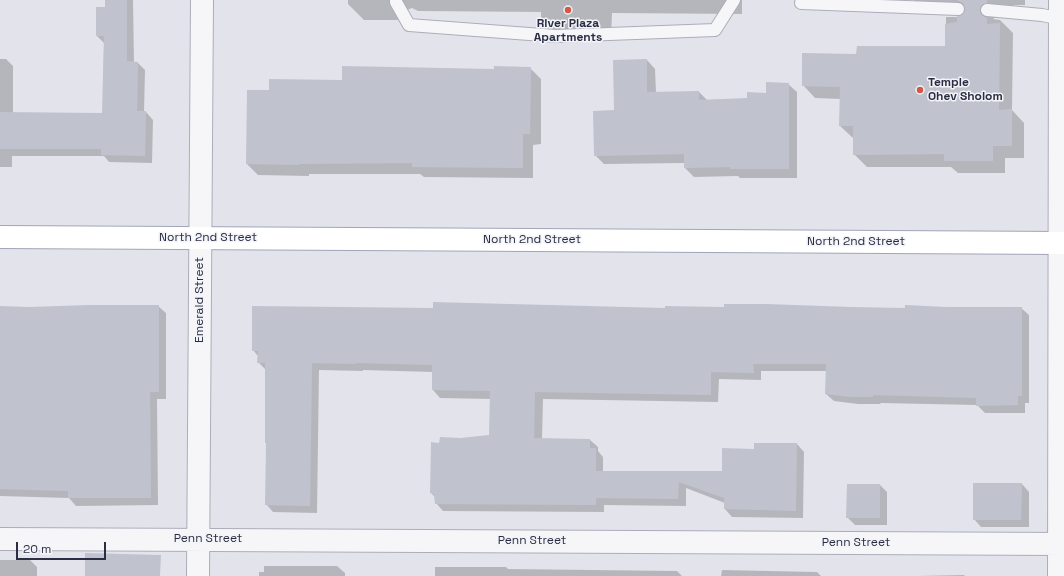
<!DOCTYPE html>
<style>
body{margin:0}
#map{position:relative;width:1064px;height:576px;overflow:hidden;background:#e3e4eb;font-family:"Space Grotesk",sans-serif}
canvas{display:block}
.scale{position:absolute;left:16px;top:542px;width:90px;height:18px;box-sizing:border-box;border:2px solid #2b2d44;border-top:0;padding-left:5px;font-size:12px;line-height:14px;white-space:nowrap;color:#2b2d44;-webkit-text-stroke:3px #f3f4f8;paint-order:stroke}
</style>
<div id="map">
<canvas width="1064" height="576"></canvas>
<div class="scale">20 m</div>
</div>
<script>
const context = document.querySelector('canvas').getContext('2d');
context.lineJoin = 'round';
function paint(path, color) { context.fillStyle = color; context.fill(path, 'evenodd'); }
const toPath = rows => new Path2D(rows.map(r => 'M' + r).join(''));
function trace(path, color, width, dash) { context.strokeStyle = color; context.lineWidth = width; context.lineCap = dash ? 'butt' : 'round'; context.setLineDash(dash || []); context.stroke(path); }
function drawText(font, color, halo, rows, align = 'center') {
  context.font = font + ' "Space Grotesk",sans-serif'; context.lineWidth = 3; context.setLineDash([]); context.textBaseline = 'middle'; context.strokeStyle = halo; context.fillStyle = color; for (const [text, x, y, turn = 0] of rows) {
    context.save(); context.translate(x, y); context.rotate((+turn || 0) * Math.PI / 180); context.textAlign = isNaN(turn) ? turn : align; if (halo) context.strokeText(text, 0, 0); context.fillText(text, 0, 0); context.restore();
  }
}
paint(toPath([
 [106,0,133,0,134,63,138,63,145,70,144,112,146,112,153,120,152,163,109,162,104,156,12,156,12,167,0,167,0,59,6,59,13,66,13,113,103,114,104,43,97,36,106,8],
 [348,0,742,0,742,14,612,13,611,38,557,37,541,21,541,12,418,11,412,8,407,10,399,10,399,20,364,20,348,4],
 [914,0,1025,0,1025,5,1013,5,1013,16,997,16,993,19,1000,20,1013,33,1012,110,1024,123,1024,158,1005,158,1005,173,958,173,951,167,867,167,854,154,854,138,853,138,840,126,841,99,815,98,803,85,857,55,946,46,946,17,962,17,965,14,917,3],
 [647,60,655,69,656,92,699,92,707,100,748,99,767,94,788,84,797,92,797,178,740,178,738,176,694,177,685,168,685,163,604,164,595,155,615,111],
 [530,68,541,79,541,144,533,145,533,178,424,177,420,174,309,174,309,176,258,175,247,164,248,91,270,91,343,82],
 [158,306,166,313,166,399,157,399,158,505,76,506,69,498,0,496,0,307,29,308],
 [1021,308,1029,315,1029,403,1025,403,1025,413,985,413,977,405,881,403,880,404,858,404,834,401,826,394,827,371,761,371,761,380,719,379,718,402,543,399,542,439,590,440,598,447,598,451,603,457,603,472,723,472,755,450,797,444,804,452,803,518,732,517,725,509,725,503,686,488,686,506,604,505,604,512,443,511,436,503,435,497,431,493,440,444,460,439,490,436,491,399,440,398,433,390,433,372,363,370,363,371,319,370,317,513,273,512,266,504,267,444,266,370,258,362,258,356,253,350,666,309],
 [1022,484,1029,492,1029,527,981,527,974,519],
 [880,485,887,492,887,525,855,525,847,517],
 [0,560,30,560,37,567,37,576,0,576],
 [264,566,337,566,345,573,345,576,259,576,259,572,264,572],
 [435,567,506,567,508,569,677,571,682,576,435,576],
 [722,570,817,572,821,576,721,576],
 [964,575,965,576,918,576]
]), '#0003');
paint(toPath([
 [105,0,127,0,127,61,138,62,137,111,146,111,145,156,101,155,101,149,0,149,0,112,102,113,104,36,96,36,96,7,105,7],
 [958,0,987,0,987,3,981,6,980,13,983,16,987,18,987,24,1000,23,999,110,1012,109,1012,146,993,146,993,161,944,161,944,154,853,155,853,126,839,126,840,87,802,86,802,53,856,54,857,46,945,46,945,24,957,22,957,16,962,15,965,10,964,5,962,2,958,1],
 [647,59,647,92,699,91,699,100,747,98,747,92,766,93,766,82,789,83,789,169,730,169,730,167,684,168,684,154,594,156,593,111,614,110,613,60],
 [342,66,494,69,494,66,531,67,530,134,523,134,523,168,412,167,412,163,299,164,299,165,246,164,247,90,269,90,269,79,342,80],
 [433,302,665,308,665,306,724,307,724,304,767,304,851,307,905,308,905,305,947,307,1022,307,1022,396,1018,396,1018,405,976,406,976,398,873,395,873,397,850,397,825,394,826,364,753,364,754,373,711,372,711,395,535,392,534,438,590,439,590,448,596,448,596,471,722,471,722,448,754,449,754,443,797,443,796,511,724,509,724,498,679,482,678,499,596,498,596,505,435,504,434,494,430,493,431,442,439,443,440,437,460,438,489,435,490,391,432,390,432,365,356,363,356,364,312,363,310,506,265,505,266,443,265,443,265,363,257,363,258,351,252,351,252,306,433,308],
 [90,305,159,305,159,392,150,392,151,498,68,498,68,491,0,489,0,306,29,307],
 [973,483,1022,483,1021,520,973,520],
 [847,484,880,484,880,518,846,518],
 [85,553,161,555,160,576,85,576]
]), '#c0c2ce');
const lane = toPath([
 [396,0,396,2,409,25,556,36,715,30,734,0],
 [801,3,958,9],
 [987,10,1042,15,1052,17,1064,24]
]);
const street = toPath([
 [0,539,1064,544],
 [198,576,202,0],
 [1059,576,1060,0]
]);
const primary = toPath([
 [0,237,1064,243]
]);
trace(lane, '#acadb9', 14);
trace(street, '#acadb9', 24);
trace(primary, '#a2a5b7', 24);
trace(lane, '#f6f6f9', 12);
trace(street, '#f6f6f9', 22);
trace(primary, '#fff', 22);
for (const [x, y, r, color] of [
 [568,10,4,"#d05948"],
 [920,90,4,"#d05948"]
]) { const dot = new Path2D(); dot.arc(x, y, r, 0, 2 * Math.PI); context.fillStyle = color; context.fill(dot); trace(dot, '#f3f4f8', 1.5); }
drawText('bold 12px', '#2b2d44', '#f3f4f8', [
 ["River Plaza",568,24],
 ["Apartments",568,38],
 ["Temple",928,83,"left"],
 ["Ohev Sholom",928,97,"left"]
]);
drawText('12px', '#2b2d44', '#f3f4f8', [
 ["North 2nd Street",208,238],
 ["North 2nd Street",532,240],
 ["North 2nd Street",856,242],
 ["Emerald Street",200,300,-90],
 ["Penn Street",208,539],
 ["Penn Street",532,541],
 ["Penn Street",856,543]
]);
</script>
